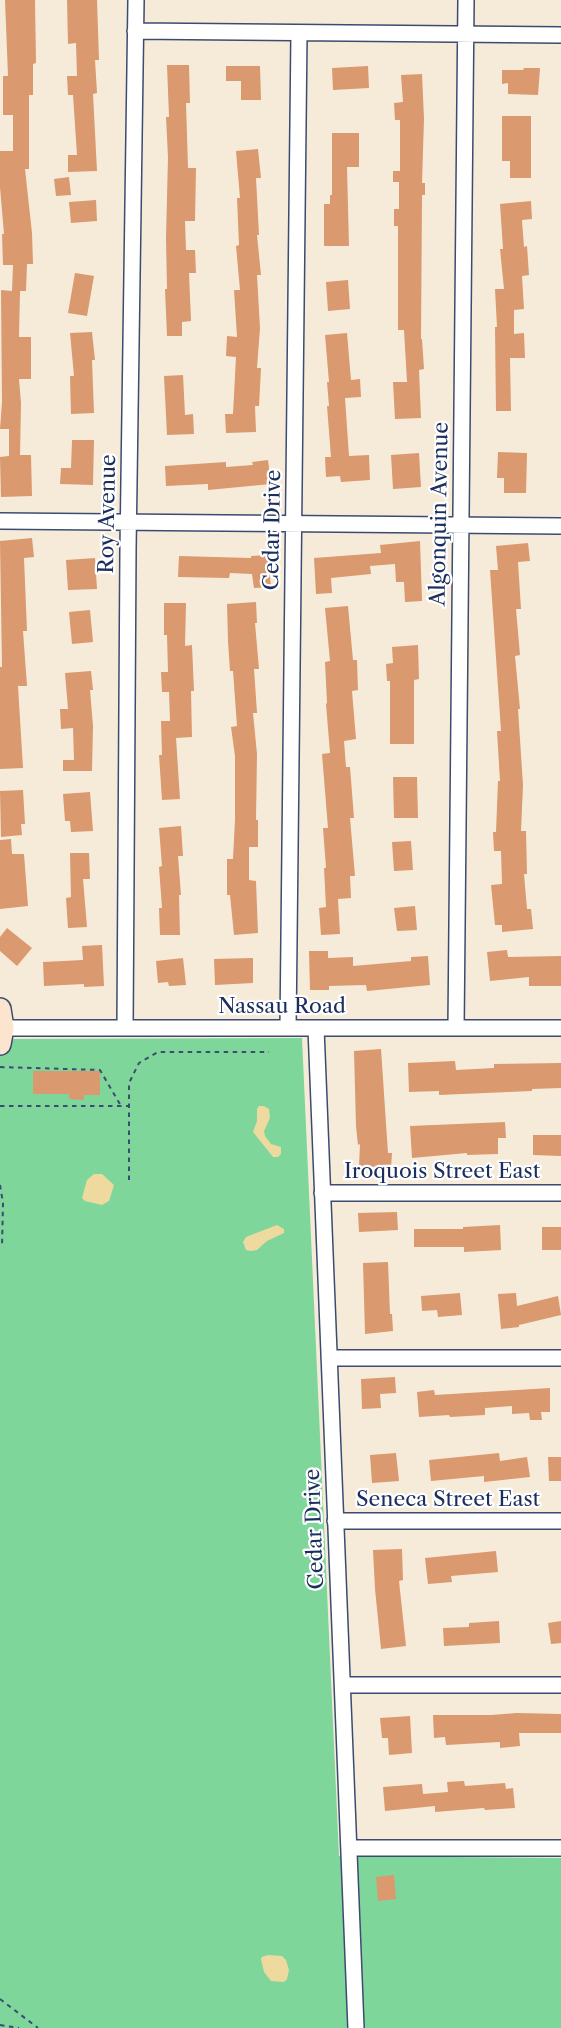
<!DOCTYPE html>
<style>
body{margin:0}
canvas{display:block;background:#f5ebd8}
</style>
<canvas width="561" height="2028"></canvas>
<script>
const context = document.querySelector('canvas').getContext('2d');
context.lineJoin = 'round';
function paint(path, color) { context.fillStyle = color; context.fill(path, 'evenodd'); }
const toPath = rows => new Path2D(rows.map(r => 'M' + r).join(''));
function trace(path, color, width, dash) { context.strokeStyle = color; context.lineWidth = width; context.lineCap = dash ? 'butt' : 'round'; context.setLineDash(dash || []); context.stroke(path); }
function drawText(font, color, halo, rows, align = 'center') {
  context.font = font + ' "Libre Caslon Text",serif'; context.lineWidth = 4.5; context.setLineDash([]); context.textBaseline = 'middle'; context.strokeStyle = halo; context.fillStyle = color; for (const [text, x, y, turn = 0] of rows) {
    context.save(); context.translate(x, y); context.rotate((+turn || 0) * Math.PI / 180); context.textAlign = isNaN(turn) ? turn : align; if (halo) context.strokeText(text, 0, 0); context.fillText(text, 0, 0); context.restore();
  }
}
paint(toPath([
 [302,1038,339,1856,561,1858,561,2028,0,2028,0,1039]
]), '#7fd69b');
paint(toPath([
 [259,1106,264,1106,269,1109,270,1118,264,1131,265,1136,271,1144,281,1147,281,1154,278,1157,273,1157,253,1132,257,1121,257,1109],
 [94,1174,102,1174,114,1185,109,1201,102,1205,85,1201,82,1198,87,1180],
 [277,1225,284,1229,284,1233,267,1241,257,1250,251,1251,246,1250,243,1242,246,1237],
 [268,1955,282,1956,286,1960,289,1970,287,1979,284,1982,271,1981,264,1972,261,1959,262,1957]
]), '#eeda9e');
paint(toPath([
 [5,0,35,0,36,63,33,64,33,95,29,95,29,169,25,169,32,233,33,264,27,264,26,291,20,291,19,337,31,337,31,379,19,379,21,403,20,455,31,455,32,496,1,497,0,457,9,456,9,429,0,429,2,402,1,290,12,291,13,265,3,265,2,234,4,234,0,187,0,151,13,151,13,115,3,115,3,76,8,76],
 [67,0,97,0,99,60,95,60,97,93,93,94,97,171,68,172,68,155,77,155,73,95,68,95,67,76,77,76,76,43,68,44],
 [167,65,189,65,190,103,186,103,188,168,196,168,195,221,185,221,186,250,195,250,196,273,189,273,191,321,182,322,182,336,167,336,165,289,167,289,166,238,168,157,166,117,169,117],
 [226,66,260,66,261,100,241,100,241,81,226,81],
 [368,66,369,88,333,90,332,68],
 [524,68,540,68,538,95,508,94,508,83,502,84,502,70,523,70],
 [422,74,424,119,422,183,425,183,425,195,422,195,421,339,422,339,424,369,419,370,421,418,395,419,393,382,407,382,404,330,398,330,398,226,394,226,394,209,399,209,399,182,393,182,393,171,400,171,400,120,395,120,394,103,403,102,401,75],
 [502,116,531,116,531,178,510,178,510,161,502,161],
 [332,133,359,133,359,167,347,167,349,246,324,246,324,204,330,204,330,195,332,195],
 [258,149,261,178,256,178,259,235,257,235,261,275,257,275,260,328,257,368,261,368,259,406,255,406,256,432,226,433,225,414,233,414,236,357,226,356,227,336,237,337,234,290,240,290,236,246,239,245,237,198,240,198,236,151],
 [69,177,71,195,56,196,54,179],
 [96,200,97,221,71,223,69,202],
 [531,201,532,219,522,220,524,247,527,246,529,275,522,276,524,309,514,310,514,334,524,333,525,358,510,358,511,411,496,411,495,327,497,327,495,289,504,289,500,249,503,249,500,204],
 [75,273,94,276,87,316,68,313],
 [348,280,350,309,328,311,326,282],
 [92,332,95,360,92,360,94,413,71,414,70,376,74,376,70,333],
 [347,333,351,380,360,379,361,397,345,398,349,456,369,455,370,480,341,482,340,476,326,477,325,457,331,457,327,406,329,406,327,382,329,382,325,335],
 [183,375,185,415,193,414,194,434,167,435,164,376],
 [72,440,94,440,93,485,60,484,61,468,71,468],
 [498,452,527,453,526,493,504,493,504,478,497,478],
 [419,453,421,487,393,489,391,455],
 [268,460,271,484,208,490,208,484,166,486,165,466,226,462,226,467,253,465,252,462],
 [32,538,34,557,24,558,27,631,23,631,27,686,18,686,23,768,0,769,0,667,2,667,0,541],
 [420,541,422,601,405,602,404,582,396,582,395,564,370,566,371,574,331,578,332,593,316,594,314,558,381,553,380,545],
 [528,543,530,561,518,562,521,609,516,609,520,655,515,656,520,709,518,709,523,785,521,831,526,831,527,874,524,874,527,909,531,909,533,929,502,932,502,925,495,925,491,885,502,884,501,851,494,851,493,832,496,832,498,781,500,781,497,731,501,731,490,570,498,570,496,546],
 [268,555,271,587,254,588,252,574,230,573,229,578,178,577,179,556,251,558,251,556],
 [95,558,97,589,68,590,66,560],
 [256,602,257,623,255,623,259,669,254,669,257,713,253,713,257,754,256,820,258,820,258,847,249,847,249,880,256,881,258,933,234,935,230,895,227,895,227,859,233,859,235,820,235,756,231,727,237,726,233,671,230,671,228,641,227,604],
 [164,603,186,603,185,646,192,645,194,691,191,691,192,737,176,738,180,799,162,800,159,755,162,755,161,721,170,721,169,692,162,692,161,672,168,672,167,635,164,635],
 [348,606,353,660,357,660,358,690,352,691,356,739,344,741,346,767,350,767,354,818,350,818,355,876,350,876,351,898,338,899,340,934,321,935,319,908,326,907,324,868,326,868,323,828,328,828,322,754,330,753,326,704,327,703,325,662,330,661,325,608],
 [90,610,93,642,72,644,69,612],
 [418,645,419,679,414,680,414,744,390,744,390,681,387,681,386,664,393,663,392,647],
 [91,671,93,690,90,690,93,726,92,771,63,771,63,760,74,760,73,728,61,729,60,709,68,709,65,673],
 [393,777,417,777,418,818,394,818],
 [23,790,25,824,21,824,22,835,1,837,0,791],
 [90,792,93,831,71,832,70,821,65,821,63,794],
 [181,826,183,856,178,856,181,895,179,895,180,935,160,935,159,908,162,908,159,867,162,866,159,828],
 [11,839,12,854,24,854,28,906,0,909,0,840],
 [411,841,413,870,394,871,392,842],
 [70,853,89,853,90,879,83,879,87,927,68,928,66,898,71,897],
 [415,906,417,930,397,931,394,908],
 [7,928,32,948,17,966,0,951,0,937],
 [102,945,104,986,84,987,84,984,44,986,43,962,83,960,82,946],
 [507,950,508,957,561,956,561,986,529,986,529,977,490,981,487,952],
 [309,951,328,951,328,958,353,957,353,966,411,961,411,957,428,956,430,985,367,991,366,985,329,986,329,990,310,990],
 [183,958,186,985,169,986,168,982,158,983,156,961],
 [253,958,253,983,215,985,214,959],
 [381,1049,388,1153,392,1153,391,1168,359,1166,360,1144,358,1145,356,1126,354,1051],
 [455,1061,456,1070,494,1068,494,1064,561,1063,561,1088,532,1089,532,1091,439,1095,439,1091,409,1092,408,1063],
 [33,1071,100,1071,100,1095,84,1095,84,1100,69,1099,69,1094,33,1094],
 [505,1122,506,1138,498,1138,498,1154,467,1155,467,1153,412,1158,410,1126],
 [533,1135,561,1135,561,1156,533,1155],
 [397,1212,398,1230,359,1232,358,1213],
 [500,1225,501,1250,464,1252,464,1247,414,1247,414,1229,463,1229,463,1227],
 [542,1227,561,1227,561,1250,542,1250],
 [388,1262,390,1314,392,1314,393,1331,365,1334,363,1263],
 [460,1293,462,1315,438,1317,437,1310,422,1311,421,1296],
 [516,1293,517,1306,558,1296,561,1315,519,1325,519,1327,501,1329,498,1294],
 [395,1377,396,1393,380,1394,381,1408,362,1409,361,1379],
 [550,1388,550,1412,541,1412,542,1420,530,1420,529,1413,512,1414,512,1406,485,1408,485,1415,450,1417,449,1415,419,1417,417,1392,434,1390,435,1395],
 [396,1453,399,1481,372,1483,370,1455],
 [499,1453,500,1461,527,1457,530,1477,484,1482,484,1476,431,1481,429,1460],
 [548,1457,561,1457,561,1481,549,1481],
 [402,1549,403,1580,399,1581,406,1646,381,1649,375,1589,373,1550],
 [496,1551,498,1572,451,1576,452,1582,428,1584,425,1558],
 [499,1621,500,1643,444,1646,443,1628,469,1627,469,1623],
 [561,1621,561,1643,551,1644,548,1623],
 [517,1713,561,1714,561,1733,519,1733,520,1746,500,1748,500,1742,446,1745,445,1737,434,1738,433,1715,491,1715],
 [410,1716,412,1753,389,1755,388,1738,382,1738,380,1718],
 [464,1781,465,1786,505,1783,506,1789,513,1788,515,1808,485,1810,484,1808,435,1812,435,1806,385,1811,383,1787,422,1784,423,1794,448,1792,447,1782],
 [394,1875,396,1899,378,1901,376,1877]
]), '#da996f');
const street = toPath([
 [135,31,561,35],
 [0,521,561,526],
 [3,1028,561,1028],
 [125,1028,128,549,136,0],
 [288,1028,299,33],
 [316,1028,356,2028],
 [456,1028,466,0],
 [322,1193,561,1193],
 [329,1358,561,1358],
 [335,1521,561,1521],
 [343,1685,561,1685],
 [350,1848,561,1848]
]);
const secondary = toPath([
 [0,1009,3,1028,0,1044]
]);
trace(street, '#3c4b70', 18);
trace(secondary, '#3c4b70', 24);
trace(toPath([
 [0,1067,100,1070,121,1106],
 [0,1106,129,1106],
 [129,1180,129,1083,139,1063,158,1052,269,1052],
 [0,1185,3,1203,2,1247],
 [0,1999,38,2028],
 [0,2025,19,2028]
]), '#3c4b70', 2, [4.5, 4.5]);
trace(street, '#fff', 15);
trace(secondary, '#fce5cf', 21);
drawText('21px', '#1b2f5e', '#fff', [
 ["Roy Avenue",108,514,-89],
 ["Algonquin Avenue",440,514,-89],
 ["Cedar Drive",273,530,-89],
 ["Nassau Road",282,1007],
 ["Iroquois Street East",442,1172],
 ["Seneca Street East",448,1500],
 ["Cedar Drive",315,1529,-92]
]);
</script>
